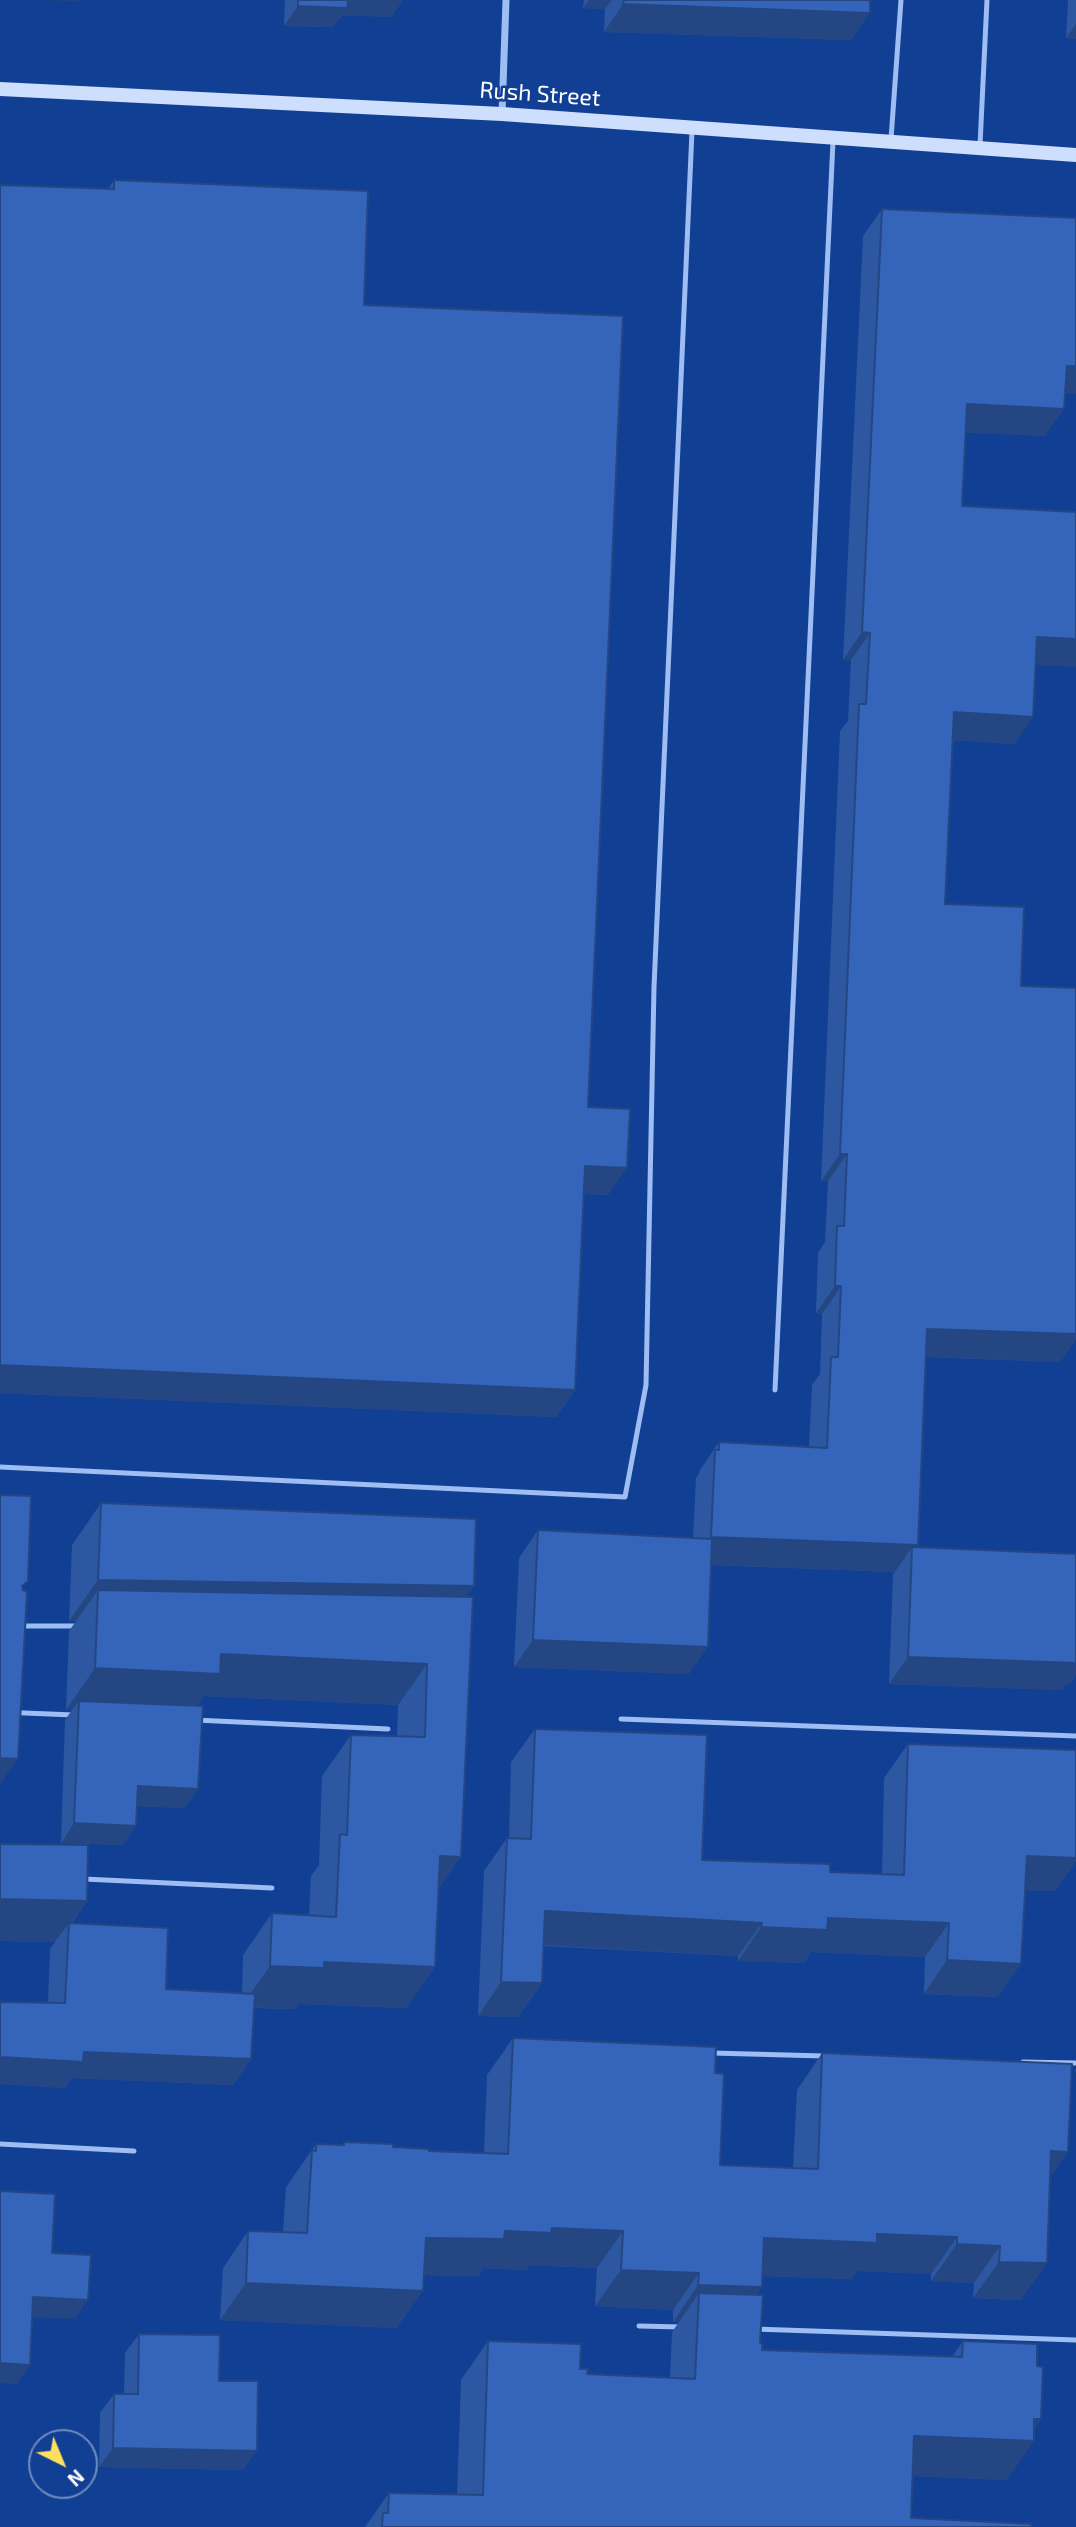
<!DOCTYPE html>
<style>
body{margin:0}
#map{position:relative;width:1076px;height:2527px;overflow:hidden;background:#113f94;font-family:"Exo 2",sans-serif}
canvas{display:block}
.north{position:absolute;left:28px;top:2429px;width:70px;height:70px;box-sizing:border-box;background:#113f94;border:2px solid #708cbf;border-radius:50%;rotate:137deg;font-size:19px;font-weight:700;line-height:28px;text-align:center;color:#fff}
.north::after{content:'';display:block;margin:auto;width:24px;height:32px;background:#ffdf60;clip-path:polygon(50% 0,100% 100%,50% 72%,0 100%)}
</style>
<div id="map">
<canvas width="1076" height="2527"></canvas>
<div class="north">N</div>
</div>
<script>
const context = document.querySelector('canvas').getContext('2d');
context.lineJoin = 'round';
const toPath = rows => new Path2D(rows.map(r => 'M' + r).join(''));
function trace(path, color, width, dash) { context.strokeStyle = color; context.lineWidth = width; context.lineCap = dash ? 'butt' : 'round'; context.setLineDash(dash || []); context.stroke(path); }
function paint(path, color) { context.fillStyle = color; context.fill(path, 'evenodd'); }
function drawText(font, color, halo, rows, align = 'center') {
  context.font = font + ' "Exo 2",sans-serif'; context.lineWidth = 5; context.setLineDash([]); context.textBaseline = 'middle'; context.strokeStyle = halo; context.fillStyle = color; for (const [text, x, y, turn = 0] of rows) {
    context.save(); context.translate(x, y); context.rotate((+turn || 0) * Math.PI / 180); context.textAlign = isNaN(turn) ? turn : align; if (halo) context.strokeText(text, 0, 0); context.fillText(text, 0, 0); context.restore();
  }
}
trace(toPath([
 [891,139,901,0],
 [980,145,987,0],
 [775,1390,833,141],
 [0,1467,625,1497,646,1385,654,987,692,131],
 [22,1626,78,1626],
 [0,1712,74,1715],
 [621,1719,1076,1736],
 [195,1720,388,1729],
 [84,1879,272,1888],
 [712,2053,824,2056],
 [1023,2062,1076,2063],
 [0,2144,134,2151],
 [639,2326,681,2327],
 [754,2329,1076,2340]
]), '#9ebdf3', 5);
trace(toPath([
 [502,114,506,0]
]), '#9ebdf3', 7);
trace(toPath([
 [0,89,502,114,1076,155]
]), '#cedefd', 14);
paint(toPath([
 [285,0,403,0,391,17,342,15,333,27,284,26],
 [584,0,870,0,851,40,604,32,605,9,583,8],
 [1068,0,1076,0,1076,39,1066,38],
 [114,180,364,305,588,1107,608,1195,584,1194,575,1390,556,1417,0,1393,0,185,108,189],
 [882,209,1065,394,1045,436,966,432,962,506,1036,665,1033,717,1014,744,952,740,945,904,1021,986,1076,988,1076,1339,1060,1362,926,1357,916,1547,1076,1554,1076,1675,1070,1684,1066,1684,1062,1690,889,1684,893,1574,895,1572,711,1565,689,1674,514,1667,519,1558,538,1530,693,1538,696,1478,700,1472,700,1470,719,1442,809,1447,812,1385,820,1374,822,1314,816,1313,818,1253,825,1242,828,1181,821,1181,840,731,848,721,851,660,843,660,863,236],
 [101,1503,474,1586,466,1597,438,1890,435,1967,406,2008,299,2004,295,2009,254,2008,251,2059,233,2085,72,2078,65,2088,0,2084,0,2002,48,2003,50,1949,55,1942,0,1941,87,1901,72,1923,166,1989,242,1993,243,1955,272,1913,309,1915,311,1876,319,1865,322,1776,351,1735,397,1736,398,1705,204,1696,197,1706,198,1789,184,1808,137,1806,136,1826,122,1845,61,1843,65,1720,72,1710,66,1710,69,1631,76,1621,69,1621,72,1545],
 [535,1729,702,1860,830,1872,882,1874,884,1778,908,1744,1076,1750,1076,1861,1055,1891,1025,1890,998,1997,924,1994,925,1957,811,1952,804,1963,738,1961,738,1956,543,1946,542,1983,518,2017,478,2016,484,1871,507,1838,509,1838,511,1762],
 [513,2038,715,2073,720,2165,793,2168,797,2090,822,2053,1050,2178,1021,2300,973,2298,974,2283,931,2281,931,2274,857,2271,851,2279,762,2276,762,2287,756,2295,760,2343,762,2350,952,2357,963,2341,1037,2366,1041,2419,1034,2429,1007,2480,912,2476,911,2518,1031,2527,365,2527,389,2493,457,2495,461,2380,488,2341,580,2369,587,2374,670,2378,672,2332,679,2322,673,2322,673,2310,595,2306,597,2268,529,2265,526,2270,484,2268,478,2276,424,2275,397,2328,220,2320,223,2268,248,2231,283,2232,286,2187,316,2144,342,2145,344,2142,429,2151,484,2153,487,2075],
 [139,2334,219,2381,243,2470,99,2467,100,2413,114,2394,124,2394,125,2353]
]), '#2d57a1');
paint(toPath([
 [28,0,82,0,82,1],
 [345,0,403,0,391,17,342,15,333,27,284,26,298,6],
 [589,0,612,0,605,9,583,8],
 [623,4,870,13,851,40,604,32],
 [1076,24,1076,39,1066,38],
 [1067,366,1076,366,1076,394,1048,393],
 [967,404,1064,409,1045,436,948,432],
 [862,632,870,633,851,660,843,660],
 [1037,637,1076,639,1076,667,1018,664],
 [954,712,1033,717,1014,744,934,739],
 [840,1154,847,1154,828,1181,821,1181],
 [585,1166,627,1168,608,1195,566,1193],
 [835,1286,841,1286,822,1314,816,1313],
 [927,1329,1076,1334,1076,1339,1060,1362,908,1356],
 [0,1365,575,1390,556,1417,0,1393],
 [711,1537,918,1545,912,1554,912,1547,895,1572,692,1564],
 [98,1580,474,1586,445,1628,98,1590,76,1621,69,1621],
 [533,1640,708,1647,689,1674,514,1667],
 [221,1654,427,1664,398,1705,204,1696,191,1715,79,1701,72,1710,66,1710,95,1668],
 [908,1657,1076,1663,1076,1675,1070,1684,1066,1684,1062,1690,889,1684],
 [0,1758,18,1759,0,1784],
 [138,1786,198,1789,184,1808,124,1806],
 [74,1823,136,1826,122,1845,61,1843],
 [440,1856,461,1857,432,1899],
 [1027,1856,1076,1858,1076,1861,1055,1891,1003,1890],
 [0,1899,87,1901,68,1928,69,1923,55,1942,0,1941],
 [545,1911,762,1923,738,1956,521,1944],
 [828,1918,949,1923,925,1957,811,1952,804,1963,738,1961,761,1927],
 [947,1960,1021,1964,998,1997,924,1994],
 [324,1962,435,1967,406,2008,299,2004,295,2009,241,2007,270,1966],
 [501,1982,542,1983,518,2017,478,2016],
 [84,2052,251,2059,233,2085,72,2078,65,2088,0,2084,0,2057],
 [1051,2151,1068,2152,1043,2188],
 [552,2228,623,2231,597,2268,529,2265,526,2270,484,2268,478,2276,400,2275,426,2238],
 [877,2234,957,2237,931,2274,857,2271,851,2279,739,2275,764,2238],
 [957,2244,1000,2246,974,2283,931,2281],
 [999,2262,1047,2263,1021,2300,973,2298],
 [621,2270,699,2273,673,2310,595,2306],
 [246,2283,423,2291,397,2328,220,2320],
 [698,2285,762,2287,736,2324,699,2293,679,2322,673,2322],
 [33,2297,88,2300,75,2319,20,2317],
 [0,2363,30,2365,17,2384,0,2383],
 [1034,2419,1041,2419,1026,2440,1034,2441,1007,2480,887,2475,914,2436],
 [113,2448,257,2451,243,2470,99,2467]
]), '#244783');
const building = toPath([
 [298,0,348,0,347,8,298,6,298,0],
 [624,0,870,0,870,13,623,4,624,0],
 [114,180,368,191,364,305,623,316,588,1107,630,1109,627,1168,585,1166,575,1390,0,1365,0,185,114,189,114,180],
 [882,209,1076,218,1076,366,1067,366,1064,409,967,404,962,506,1076,512,1076,639,1037,637,1033,717,954,712,945,904,1024,907,1021,986,1076,988,1076,1334,927,1329,918,1545,711,1537,715,1450,719,1450,719,1442,827,1448,831,1357,838,1357,841,1286,835,1286,837,1226,844,1226,847,1154,840,1154,859,704,866,704,870,633,862,632,882,209],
 [0,1495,31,1496,28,1581,22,1586,23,1590,27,1592,18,1759,0,1758,0,1495],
 [101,1503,476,1519,474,1586,98,1580,101,1503],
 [538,1530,712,1539,708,1647,533,1640,538,1530],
 [912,1547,1076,1554,1076,1663,908,1657,912,1547],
 [98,1590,473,1597,461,1857,440,1856,435,1967,324,1962,324,1968,270,1966,272,1913,336,1917,340,1834,347,1835,351,1735,425,1737,427,1664,221,1654,220,1674,95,1668,98,1590],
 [79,1701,203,1706,198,1789,138,1786,136,1826,74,1823,79,1701],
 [535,1729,707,1735,702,1860,830,1864,830,1872,904,1875,908,1744,1076,1750,1076,1858,1027,1856,1021,1964,947,1960,949,1923,828,1918,827,1930,761,1927,762,1923,545,1911,542,1983,501,1982,507,1838,531,1839,535,1729],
 [0,1844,88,1845,87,1901,0,1899,0,1844],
 [69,1923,168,1928,166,1989,255,1994,251,2059,84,2052,83,2062,0,2057,0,2002,65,2003,69,1923],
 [513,2038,716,2047,715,2073,724,2074,720,2165,818,2169,822,2053,1072,2064,1068,2152,1051,2151,1047,2263,999,2262,1000,2246,957,2244,957,2237,877,2234,877,2243,764,2238,762,2287,698,2285,699,2273,621,2270,623,2231,552,2228,551,2233,505,2231,504,2239,426,2238,423,2291,246,2283,248,2231,307,2233,312,2150,316,2151,316,2144,344,2145,344,2142,393,2144,393,2147,429,2149,429,2151,508,2154,513,2038],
 [0,2191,55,2194,52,2253,91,2255,88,2300,33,2297,30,2365,0,2363,0,2191],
 [699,2293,763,2295,760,2343,762,2343,762,2350,962,2357,963,2341,1037,2344,1037,2366,1043,2367,1041,2419,1034,2419,1034,2441,914,2436,911,2518,1031,2524,1031,2527,382,2527,383,2513,388,2513,389,2493,483,2495,488,2341,581,2344,580,2369,588,2369,587,2374,695,2379,699,2293],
 [139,2334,220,2335,219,2381,258,2381,257,2451,113,2448,114,2394,138,2394,139,2334]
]);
paint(building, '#3465bb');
trace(building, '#244783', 2);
drawText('23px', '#fff', '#113f94', [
 ["Rush Street",540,94,4]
]);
</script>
